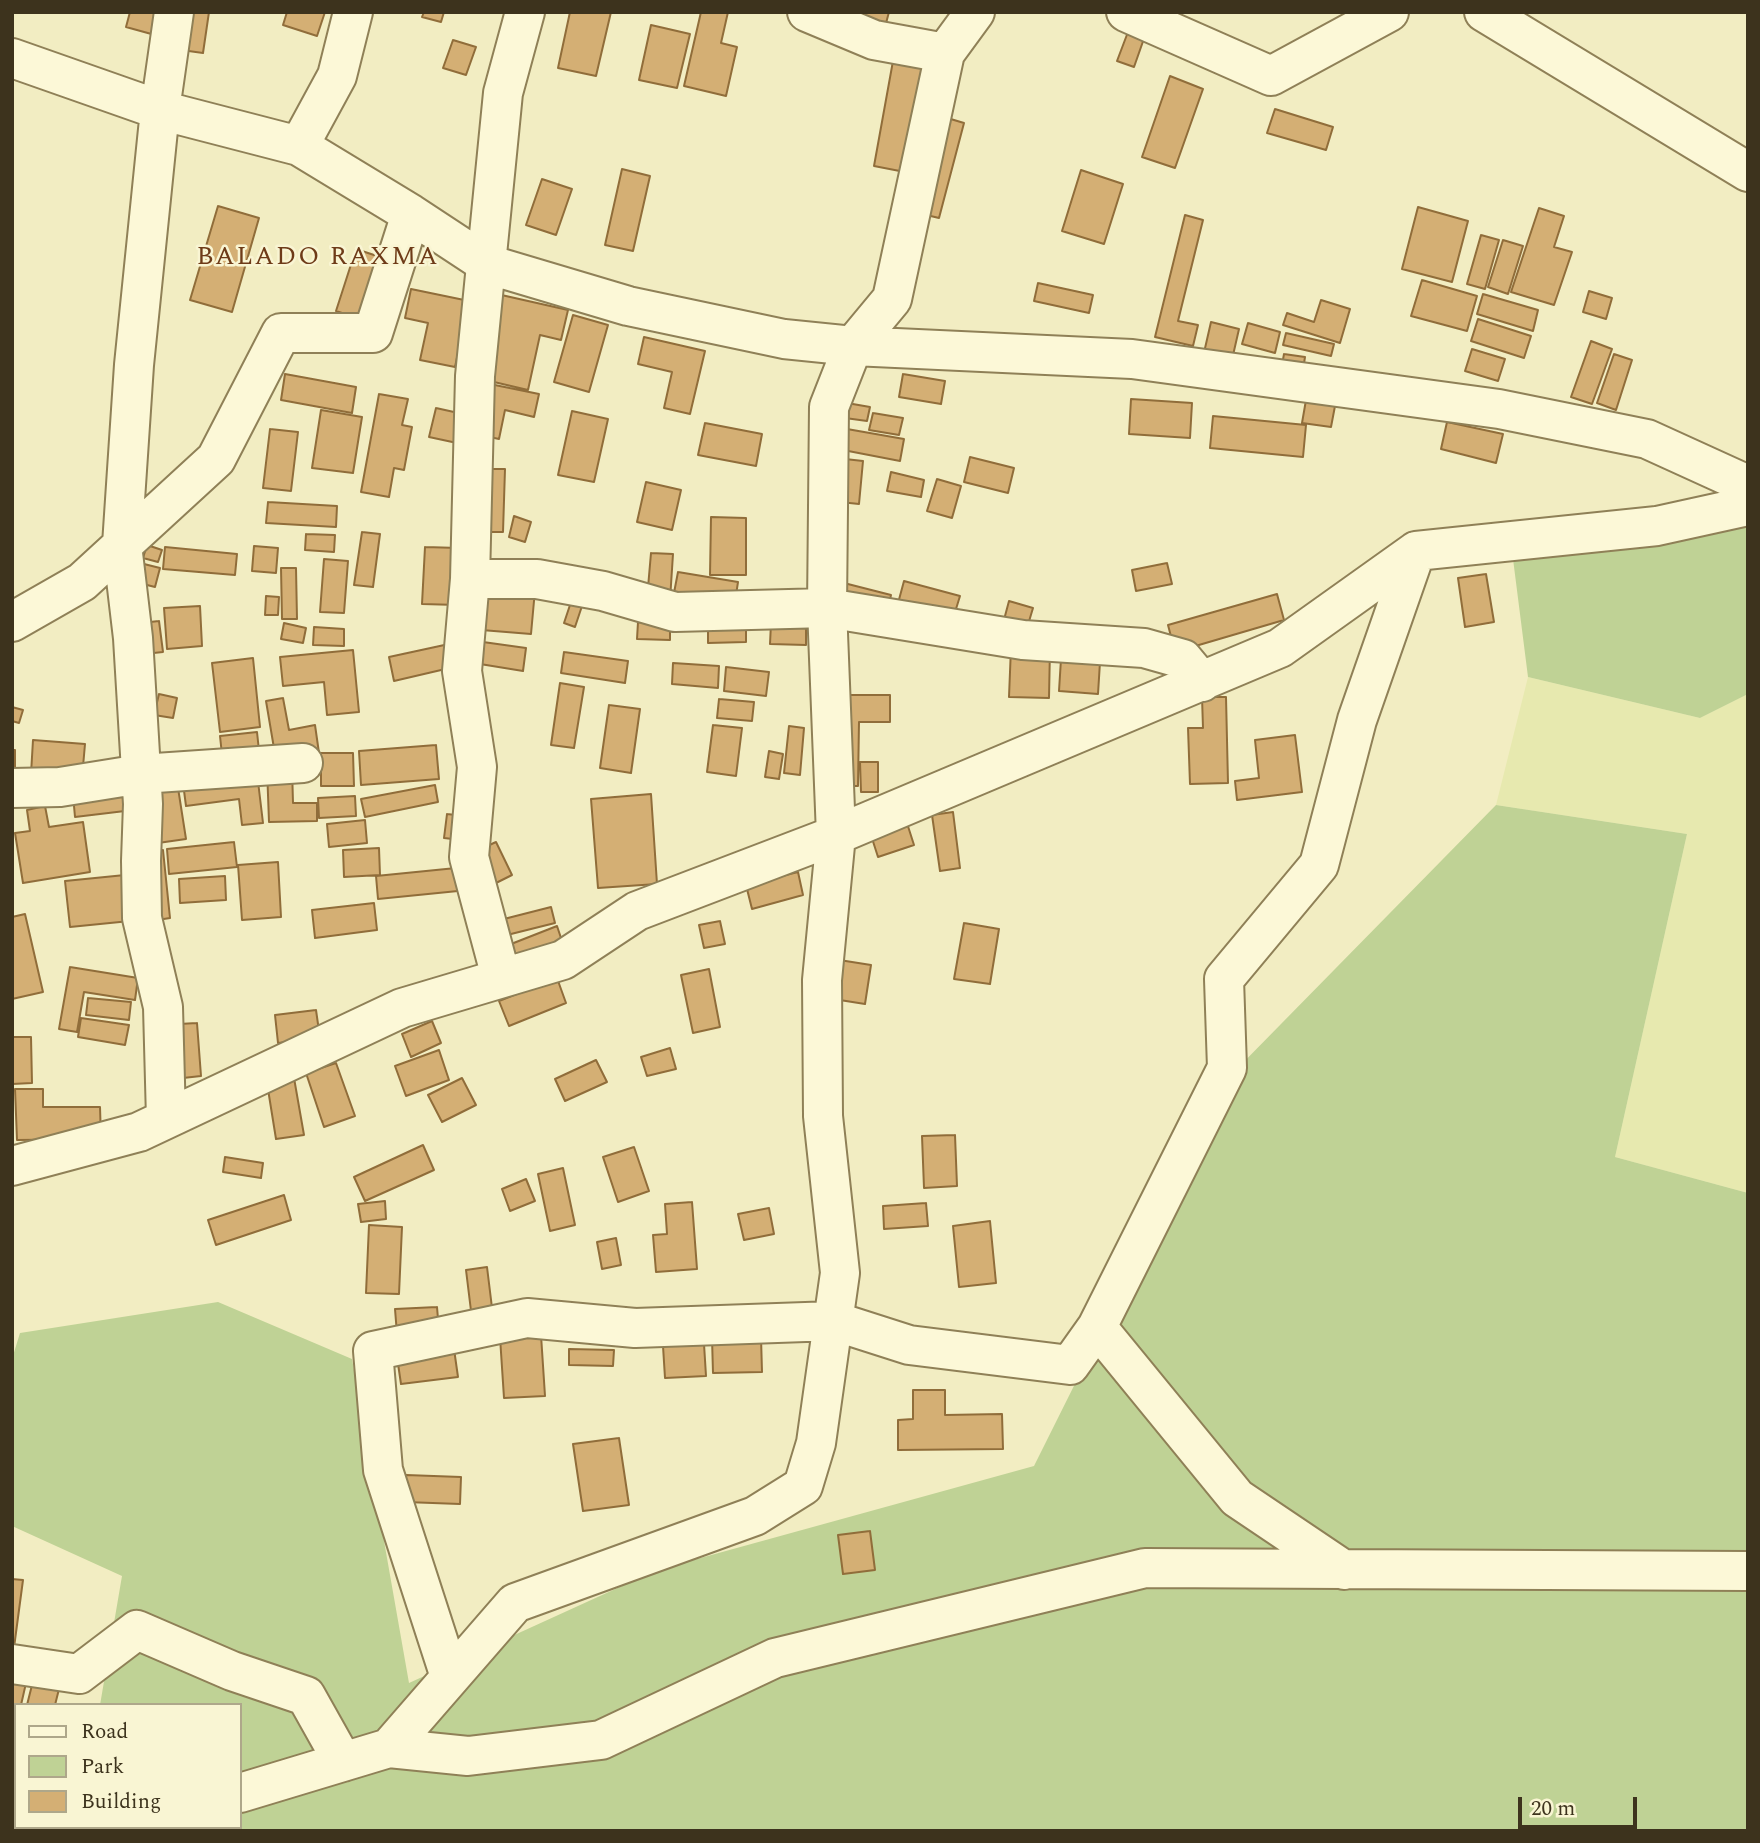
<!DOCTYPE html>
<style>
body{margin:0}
#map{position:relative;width:1760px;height:1843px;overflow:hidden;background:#f2edc2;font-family:Spectral,serif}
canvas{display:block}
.frame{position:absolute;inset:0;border:14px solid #3d331d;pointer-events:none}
.legend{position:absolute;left:14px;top:1703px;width:228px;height:126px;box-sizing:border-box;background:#f9f5d3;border:2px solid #aea78a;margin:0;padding:9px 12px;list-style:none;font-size:21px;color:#3d331d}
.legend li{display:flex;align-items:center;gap:14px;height:35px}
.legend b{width:35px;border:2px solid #aea78a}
.scale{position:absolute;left:1518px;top:1797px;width:119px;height:32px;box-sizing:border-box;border:4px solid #3d331d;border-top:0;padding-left:9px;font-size:21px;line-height:24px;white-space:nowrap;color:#3d331d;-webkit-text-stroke:5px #f9f5d3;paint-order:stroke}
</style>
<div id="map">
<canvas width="1760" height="1843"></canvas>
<div class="frame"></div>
<ul class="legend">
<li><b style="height:9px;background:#fcf8d7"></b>Road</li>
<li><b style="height:19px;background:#bfd295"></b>Park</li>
<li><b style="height:19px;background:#d4af74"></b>Building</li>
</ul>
<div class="scale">20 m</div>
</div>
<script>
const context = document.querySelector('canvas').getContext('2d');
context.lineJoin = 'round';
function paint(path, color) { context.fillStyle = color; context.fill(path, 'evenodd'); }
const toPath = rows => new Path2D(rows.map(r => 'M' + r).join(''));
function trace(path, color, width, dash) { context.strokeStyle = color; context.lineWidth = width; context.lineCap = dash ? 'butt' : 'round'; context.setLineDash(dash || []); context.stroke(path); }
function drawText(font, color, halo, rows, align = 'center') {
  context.font = font + ' Spectral,serif'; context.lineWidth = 5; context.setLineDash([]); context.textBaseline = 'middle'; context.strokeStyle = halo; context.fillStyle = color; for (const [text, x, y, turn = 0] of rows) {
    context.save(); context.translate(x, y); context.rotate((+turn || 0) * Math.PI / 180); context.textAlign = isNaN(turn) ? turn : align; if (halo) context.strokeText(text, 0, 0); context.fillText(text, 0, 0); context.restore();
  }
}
paint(toPath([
 [1528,677,1700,718,1748,694,1748,1193,1615,1157,1687,834,1496,805]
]), '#e7e9af');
paint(toPath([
 [1748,510,1748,694,1700,718,1528,677,1512,551],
 [1496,805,1687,834,1615,1157,1748,1193,1748,1831,27,1831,32,1827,240,1827,240,1705,100,1705,122,1576,12,1526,12,1359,20,1333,218,1302,352,1359,409,1683,657,1570,1034,1466,1227,1079]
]), '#bfd295');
const building = toPath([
 [130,12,162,12,155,35,126,27,130,12],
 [179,12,209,12,203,53,174,49,179,12],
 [287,12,325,12,317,36,283,25,287,12],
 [424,12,444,12,441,22,422,17,424,12],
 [570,12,611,12,596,76,558,68,570,12],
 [701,12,728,12,721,43,737,47,726,96,684,86,701,12],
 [825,12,889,12,885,27,825,12],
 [1131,24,1147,30,1134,67,1117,61,1131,24],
 [651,25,690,34,677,88,639,80,651,25],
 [453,40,476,47,466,75,443,68,453,40],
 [893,61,928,67,910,173,874,166,893,61],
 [1170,76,1203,89,1175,168,1142,157,1170,76],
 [1275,109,1333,127,1326,150,1267,133,1275,109],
 [944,117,964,123,939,218,918,213,944,117],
 [622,169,650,176,633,251,605,245,622,169],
 [1081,170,1123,184,1104,244,1062,231,1081,170],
 [542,179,572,189,556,235,526,225,542,179],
 [218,206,259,218,232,312,190,300,218,206],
 [1418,207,1468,221,1452,282,1402,269,1418,207],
 [1539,208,1564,216,1554,247,1572,252,1554,305,1511,292,1539,208],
 [1185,215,1203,220,1178,321,1198,325,1193,346,1155,337,1185,215],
 [1481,235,1499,240,1485,289,1467,284,1481,235],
 [1503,240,1523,246,1508,294,1488,287,1503,240],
 [356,249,383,258,363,320,336,311,356,249],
 [1422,280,1477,296,1467,331,1411,316,1422,280],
 [1038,283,1093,295,1089,313,1034,301,1038,283],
 [411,289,469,301,455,367,420,360,428,323,405,318,411,289],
 [1589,291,1612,298,1606,319,1583,312,1589,291],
 [497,294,568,310,561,340,540,335,528,390,477,378,497,294],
 [1483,294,1538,310,1533,331,1477,314,1483,294],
 [1321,300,1350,309,1340,343,1283,325,1287,313,1314,322,1321,300],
 [573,315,608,325,589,392,554,382,573,315],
 [1478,319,1531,336,1524,358,1471,341,1478,319],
 [1211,322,1239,329,1231,364,1203,357,1211,322],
 [1248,323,1280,332,1275,353,1242,344,1248,323],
 [1286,333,1334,344,1331,356,1283,345,1286,333],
 [644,337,705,351,690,414,664,408,672,372,638,364,644,337],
 [1591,341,1612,349,1592,404,1571,397,1591,341],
 [1472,349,1505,359,1498,381,1465,371,1472,349],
 [1284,354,1305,357,1303,370,1282,365,1284,354],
 [1614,354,1632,360,1616,410,1597,403,1614,354],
 [285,374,356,387,352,413,281,400,285,374],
 [903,374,945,381,941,404,899,397,903,374],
 [485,383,539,394,534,417,505,410,499,439,476,434,485,383],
 [379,394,408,399,402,425,412,427,404,470,394,468,389,497,361,492,379,394],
 [1131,399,1192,403,1190,438,1129,434,1131,399],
 [1306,400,1335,406,1331,427,1302,423,1306,400],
 [847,403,870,407,867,421,845,418,847,403],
 [436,408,463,414,457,443,429,437,436,408],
 [321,410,362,417,353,473,312,468,321,410],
 [572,411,608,419,594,482,558,475,572,411],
 [873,413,903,418,899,435,869,430,873,413],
 [1213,416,1306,425,1303,457,1210,448,1213,416],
 [1447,422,1503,434,1496,463,1441,449,1447,422],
 [705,423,762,434,756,466,698,455,705,423],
 [270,429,298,432,291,491,263,488,270,429],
 [847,429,904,439,900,461,843,450,847,429],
 [970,457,1014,468,1008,493,964,482,970,457],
 [845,459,863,461,859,504,840,502,845,459],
 [475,469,505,469,503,532,474,532,475,469],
 [891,472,924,480,921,497,887,491,891,472],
 [937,479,961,486,952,518,927,511,937,479],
 [646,482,681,490,672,530,637,522,646,482],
 [268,502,337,506,336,527,266,523,268,502],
 [514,516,531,522,525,542,509,537,514,516],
 [711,517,746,518,746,575,710,575,711,517],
 [362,532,380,534,373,587,354,585,362,532],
 [306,534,335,535,334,552,305,550,306,534],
 [147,545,162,550,158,562,143,558,147,545],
 [254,546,278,548,276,573,252,571,254,546],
 [165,547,237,554,235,575,163,569,165,547],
 [425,547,459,548,458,605,422,604,425,547],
 [651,553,673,554,670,600,647,599,651,553],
 [324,559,348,561,344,613,320,612,324,559],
 [136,562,160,568,155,587,131,581,136,562],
 [1167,563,1172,584,1136,591,1132,570,1167,563],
 [281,568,296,568,297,619,282,619,281,568],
 [678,572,738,582,734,608,673,598,678,572],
 [1486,574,1494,622,1465,627,1458,578,1486,574],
 [904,581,960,596,952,622,897,607,904,581],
 [840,582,891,595,887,612,836,600,840,582],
 [474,585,535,590,531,634,469,629,474,585],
 [1277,594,1284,620,1175,652,1168,625,1277,594],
 [266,596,279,597,278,615,265,615,266,596],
 [1009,601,1033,608,1024,638,1001,631,1009,601],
 [571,602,582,606,575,627,564,623,571,602],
 [200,606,202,646,167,649,164,608,200,606],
 [159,621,163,652,144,654,141,623,159,621],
 [746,621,746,642,708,643,708,622,746,621],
 [638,622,670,623,670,640,637,639,638,622],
 [284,623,306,628,303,643,281,639,284,623],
 [771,623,806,624,806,645,770,644,771,623],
 [314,627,344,629,344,646,313,645,314,627],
 [483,642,526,648,523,671,480,664,483,642],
 [449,644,454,667,394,681,389,657,449,644],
 [1011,647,1050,648,1049,698,1009,697,1011,647],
 [353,650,359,712,327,715,324,682,283,686,280,657,353,650],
 [564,652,628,661,625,683,561,673,564,652],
 [253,658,260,727,220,732,212,663,253,658],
 [1061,659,1100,662,1098,694,1059,691,1061,659],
 [673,663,719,666,718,688,672,684,673,663],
 [726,667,769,672,766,696,724,691,726,667],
 [560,683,584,687,574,748,551,745,560,683],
 [159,694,177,698,173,718,154,715,159,694],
 [838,695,890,695,890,722,859,722,858,786,838,786,838,695],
 [1202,697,1226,697,1228,783,1190,784,1188,728,1203,728,1202,697],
 [283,698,289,730,315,725,319,753,276,760,266,701,283,698],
 [719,699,754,702,752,721,717,718,719,699],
 [609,705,640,709,631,773,600,768,609,705],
 [12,707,23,710,19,723,12,721,12,707],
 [713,725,742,728,736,776,707,772,713,725],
 [789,726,804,728,800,775,784,773,789,726],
 [257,732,260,760,223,764,220,736,257,732],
 [1295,735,1302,792,1237,800,1235,781,1259,778,1255,740,1295,735],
 [33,740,85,744,82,778,31,774,33,740],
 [436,745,439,779,361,785,359,751,436,745],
 [12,750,15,750,15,778,12,778,12,750],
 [769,751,783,754,779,779,765,777,769,751],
 [321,753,353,753,354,786,321,786,321,753],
 [860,762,878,762,878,792,861,792,860,762],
 [292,767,293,803,317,803,317,821,269,822,267,768,292,767],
 [257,773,263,823,242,825,239,799,186,806,183,783,257,773],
 [176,775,186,839,158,843,150,780,176,775],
 [435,785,438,802,365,817,361,799,435,785],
 [122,788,125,811,75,817,73,795,122,788],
 [651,794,657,884,598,888,591,799,651,794],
 [355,796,356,816,319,818,318,798,355,796],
 [45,806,49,827,83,822,90,872,23,883,15,833,30,831,27,810,45,806],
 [953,812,960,868,940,871,932,815,953,812],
 [447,814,464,816,461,840,444,838,447,814],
 [365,820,367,843,329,847,327,824,365,820],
 [906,820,914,845,878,857,870,832,906,820],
 [234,842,237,867,169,874,167,849,234,842],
 [496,842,512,875,488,887,472,853,496,842],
 [379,848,380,875,344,877,343,850,379,848],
 [163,850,170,918,151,921,143,853,163,850],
 [278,862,281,917,242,920,238,865,278,862],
 [466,867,468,890,378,899,376,876,466,867],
 [798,872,803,895,752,909,746,885,798,872],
 [125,875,130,921,70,927,65,881,125,875],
 [225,876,226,900,180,903,179,879,225,876],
 [374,903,377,930,315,938,312,910,374,903],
 [551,907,555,923,503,936,500,920,551,907],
 [25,914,43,992,12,999,12,917,25,914],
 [720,921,725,944,704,948,699,925,720,921],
 [964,923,999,929,990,984,954,979,964,923],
 [557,926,564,947,513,966,506,946,557,926],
 [833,959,871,965,865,1004,827,998,833,959],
 [70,967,138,978,135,1000,84,992,77,1032,59,1029,70,967],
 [709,969,720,1027,693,1033,681,975,709,969],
 [557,978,566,1003,509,1026,499,1001,557,978],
 [88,998,131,1002,129,1020,86,1015,88,998],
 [316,1010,320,1038,278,1043,275,1015,316,1010],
 [81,1018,129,1025,125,1045,78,1037,81,1018],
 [432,1021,441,1043,411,1057,402,1034,432,1021],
 [197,1023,201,1076,183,1078,179,1024,197,1023],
 [12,1037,31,1037,32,1083,12,1084,12,1037],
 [670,1048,676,1069,647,1076,641,1057,670,1048],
 [439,1050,449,1080,406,1096,395,1066,439,1050],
 [596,1060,607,1082,565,1101,555,1079,596,1060],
 [336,1063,355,1116,324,1127,306,1073,336,1063],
 [294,1078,304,1135,276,1139,267,1083,294,1078],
 [462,1078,476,1105,442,1122,428,1095,462,1078],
 [15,1089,43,1089,43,1107,100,1107,101,1139,17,1140,15,1089],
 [955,1135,957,1186,924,1188,922,1136,955,1135],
 [423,1145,434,1170,365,1201,354,1177,423,1145],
 [634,1147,649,1191,618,1202,603,1157,634,1147],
 [225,1157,263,1163,261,1178,223,1172,225,1157],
 [563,1168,575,1225,550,1231,538,1174,563,1168],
 [526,1179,535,1201,510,1211,502,1189,526,1179],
 [284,1195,291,1220,216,1245,208,1220,284,1195],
 [385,1201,386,1219,361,1222,358,1204,385,1201],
 [692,1202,697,1269,656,1272,653,1235,667,1234,665,1204,692,1202],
 [926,1203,928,1226,884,1229,883,1206,926,1203],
 [769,1208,774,1234,744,1240,738,1214,769,1208],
 [990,1221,996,1283,959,1287,953,1226,990,1221],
 [369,1225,402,1227,399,1294,366,1293,369,1225],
 [616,1238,621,1265,602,1269,597,1242,616,1238],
 [487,1267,493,1316,472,1319,466,1270,487,1267],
 [437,1307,439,1331,397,1334,395,1309,437,1307],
 [541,1335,545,1396,504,1398,500,1337,541,1335],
 [761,1337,762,1372,713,1373,712,1338,761,1337],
 [704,1344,706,1376,665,1378,663,1346,704,1344],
 [454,1349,458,1377,401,1384,397,1357,454,1349],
 [569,1349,614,1350,613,1366,569,1365,569,1349],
 [913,1390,945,1390,945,1415,1002,1414,1003,1449,898,1450,898,1420,913,1419,913,1390],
 [619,1438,629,1505,583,1511,573,1444,619,1438],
 [406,1475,461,1477,460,1504,405,1502,406,1475],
 [870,1531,875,1570,843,1574,838,1535,870,1531],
 [12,1579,23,1580,13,1655,12,1655,12,1579],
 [12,1679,26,1683,21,1705,16,1705,14,1736,12,1679],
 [33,1681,59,1689,55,1705,27,1705,33,1681]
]);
paint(building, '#d4af74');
trace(building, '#906d3a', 2);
const street = toPath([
 [807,12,874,40,945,53],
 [1126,12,1271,76,1389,12],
 [1484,12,1748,172],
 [12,58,160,110,299,146,411,214,487,264,628,306,784,339,853,346,1132,359,1499,409,1647,439,1748,485],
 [299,146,337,76,353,12],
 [470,579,537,579,603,591,675,612,827,608,1023,640,1144,648,1183,659,1202,682],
 [12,622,82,582,216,459,281,333,373,333,411,214],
 [12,788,60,787,141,774,303,763],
 [501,977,469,857,477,767,462,671,470,579,475,376,503,93,525,12],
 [166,1119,163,1007,142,918,141,861,143,804,133,638,122,545,134,365,160,110,174,12],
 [12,1166,139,1132,402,1008,563,960,637,911,836,835,1280,648,1416,551,1657,526,1748,506],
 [1097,1327,1237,1498,1344,1570],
 [12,1664,79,1674,137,1630,232,1671,306,1696,343,1762],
 [450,1677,383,1470,373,1351,527,1318,635,1328,834,1321,909,1345,1070,1365,1097,1327,1227,1068,1224,979,1319,865,1357,720,1416,551],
 [389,1748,515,1603,755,1516,803,1486,816,1443,840,1273,823,1116,822,980,836,835,827,608,829,407,853,346,892,299,945,53,975,12],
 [240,1793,389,1748,468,1756,601,1740,775,1658,1145,1568,1748,1571],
 [155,1831,160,1827]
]);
trace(street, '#8f8057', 42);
trace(street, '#fcf8d7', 38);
context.letterSpacing = '2px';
drawText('26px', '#6e3b18', '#f9f5d3', [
 ["BALADO RAXMA",318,259]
]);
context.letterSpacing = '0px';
</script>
